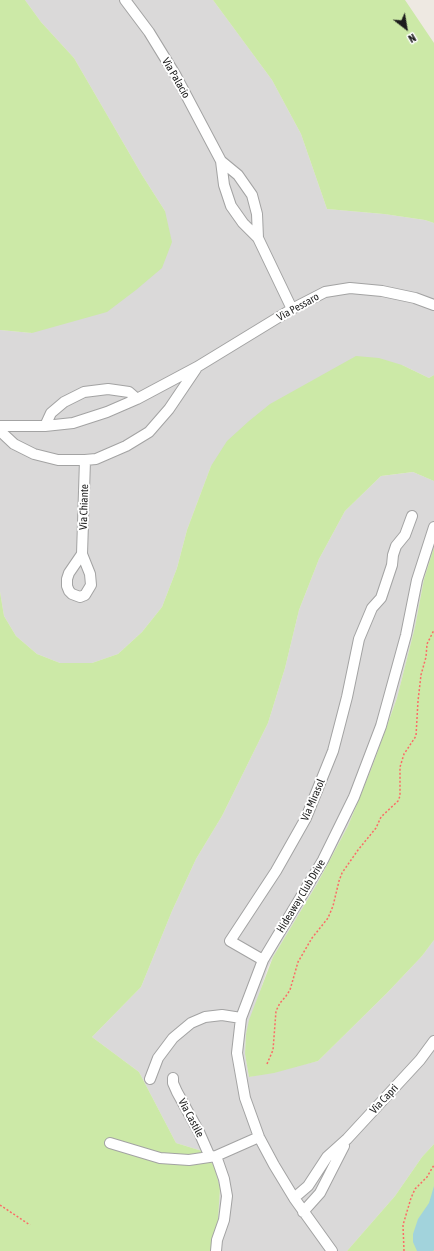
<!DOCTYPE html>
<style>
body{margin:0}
#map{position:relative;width:434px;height:1251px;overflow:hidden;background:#eee9e2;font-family:"Asap Condensed",sans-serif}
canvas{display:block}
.north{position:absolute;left:386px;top:8px;width:40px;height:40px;-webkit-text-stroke:3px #fff;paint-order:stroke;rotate:149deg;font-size:11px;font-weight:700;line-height:16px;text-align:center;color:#1c1c1c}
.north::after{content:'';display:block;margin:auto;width:14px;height:18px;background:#1c1c1c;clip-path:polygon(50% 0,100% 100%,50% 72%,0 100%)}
</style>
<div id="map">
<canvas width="434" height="1251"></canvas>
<div class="north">N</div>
</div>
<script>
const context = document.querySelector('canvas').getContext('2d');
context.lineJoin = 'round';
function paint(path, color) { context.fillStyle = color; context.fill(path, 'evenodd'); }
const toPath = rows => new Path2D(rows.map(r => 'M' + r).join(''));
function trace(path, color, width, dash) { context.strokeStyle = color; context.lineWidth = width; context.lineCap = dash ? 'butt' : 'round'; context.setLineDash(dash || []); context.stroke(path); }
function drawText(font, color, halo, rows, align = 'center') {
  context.font = font + ' "Asap Condensed",sans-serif'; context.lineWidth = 4; context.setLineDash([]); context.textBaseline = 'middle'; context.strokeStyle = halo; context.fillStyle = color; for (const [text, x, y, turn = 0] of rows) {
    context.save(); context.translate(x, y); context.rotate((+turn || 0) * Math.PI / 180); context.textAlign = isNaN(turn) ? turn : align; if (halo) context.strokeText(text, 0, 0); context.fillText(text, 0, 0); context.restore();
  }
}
paint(toPath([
 [25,0,213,0,272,80,301,134,327,209,384,214,425,220,434,223,434,375,429,378,402,365,211,466,187,530,177,568,162,607,142,632,118,654,92,663,60,663,37,654,16,636,4,616,0,592,0,330,32,333,165,211,142,175,74,58,41,22],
 [413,472,434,481,434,547,424,579,415,627,397,698,372,767,348,826,317,884,273,957,268,967,246,1034,245,1054,249,1077,318,1061,387,993,422,956,434,940,434,1144,422,1157,395,1196,347,1251,212,1251,218,1220,220,1188,202,1151,176,1143,139,1072,92,1037,141,987,172,911,196,859,222,816,268,723,285,668,299,610,319,559,345,511,381,476]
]), '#dad9d9');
paint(toPath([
 [0,0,25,0,41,22,74,58,142,175,165,211,172,242,162,268,136,290,107,312,32,333,0,330],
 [213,0,405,0,434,43,434,223,425,220,384,214,327,209,301,134,272,80],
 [356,356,379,358,402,365,429,378,434,375,434,481,413,472,381,476,345,511,319,559,299,610,285,668,268,723,222,816,196,859,172,911,141,987,92,1037,139,1072,176,1143,202,1151,214,1166,220,1188,218,1220,212,1251,0,1251,0,592,4,616,16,636,37,654,60,663,92,663,118,654,142,632,162,607,177,568,187,530,211,466,227,441,249,421,270,404],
 [434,547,434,940,422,956,387,993,318,1061,274,1073,249,1077,245,1054,246,1034,249,1020,273,957,317,884,348,826,372,767,397,698,415,627,424,579],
 [434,1144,434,1251,347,1251,395,1196,422,1157]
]), '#cce9a7');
paint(toPath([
 [434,1186,434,1250,433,1251,417,1251,413,1242,413,1234,418,1219,429,1203]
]), '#a2d3dc');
const minor = toPath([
 [125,0,149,32,176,76,221,161,224,185,231,206,243,223,258,238,292,309],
 [221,161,238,175,252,195,257,214,258,238],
 [0,426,45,426,73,423,107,412,137,399,197,367,292,309,325,292,350,288,382,291,415,298,434,305],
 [45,426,51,413,64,402,84,392,108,389,129,392,137,399],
 [0,431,14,444,34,454,58,460,85,460,96,459,126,446,149,432,169,409,196,369],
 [82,554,69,573,67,579,67,586,69,591,72,594,80,597,85,595,91,585,90,574,82,554,85,460],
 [263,960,230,941,276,871,306,818,333,751,347,697,359,639,372,608,381,598,392,565,393,555,396,546,405,535,412,516],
 [173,1078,173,1083,177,1092,199,1132,210,1157],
 [150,1079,158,1058,173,1038,191,1023,205,1017,222,1015,241,1018],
 [110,1143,160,1158,189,1160,216,1156,259,1137],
 [216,1156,224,1179,227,1196,224,1220,217,1240,216,1251],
 [294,1198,308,1186,327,1157,347,1139,420,1060,434,1041],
 [303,1212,320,1193,344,1146],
 [332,1251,294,1198,274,1165,259,1137,245,1098,237,1053,241,1018,263,960,323,860,354,797,381,726,406,635,417,580,434,527]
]);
trace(minor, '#a3a3a3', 12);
trace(toPath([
 [267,1064,273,1050,276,1011,280,1003,286,996,290,990,298,962,312,938,328,918,333,906,339,881,342,873,358,850,376,828,381,817,398,801,400,796,400,767,404,754,416,736,418,701,421,675,426,657,427,644,434,630],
 [0,1205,30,1225],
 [404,1251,403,1225,411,1198,415,1189,427,1177,434,1165]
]), '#fa6c67', 1.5, [2, 2]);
trace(minor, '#fff', 10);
drawText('11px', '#1c1c1c', '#fff', [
 ["Via Palacio",176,78,60],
 ["Via Pessaro",298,307,-29],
 ["Via Chiante",84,507,-88],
 ["Via Mirasol",313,800,-67],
 ["Hideaway Club Drive",301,896,-59],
 ["Via Capri",384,1099,-47],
 ["Via Castile",191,1118,62]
]);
</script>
